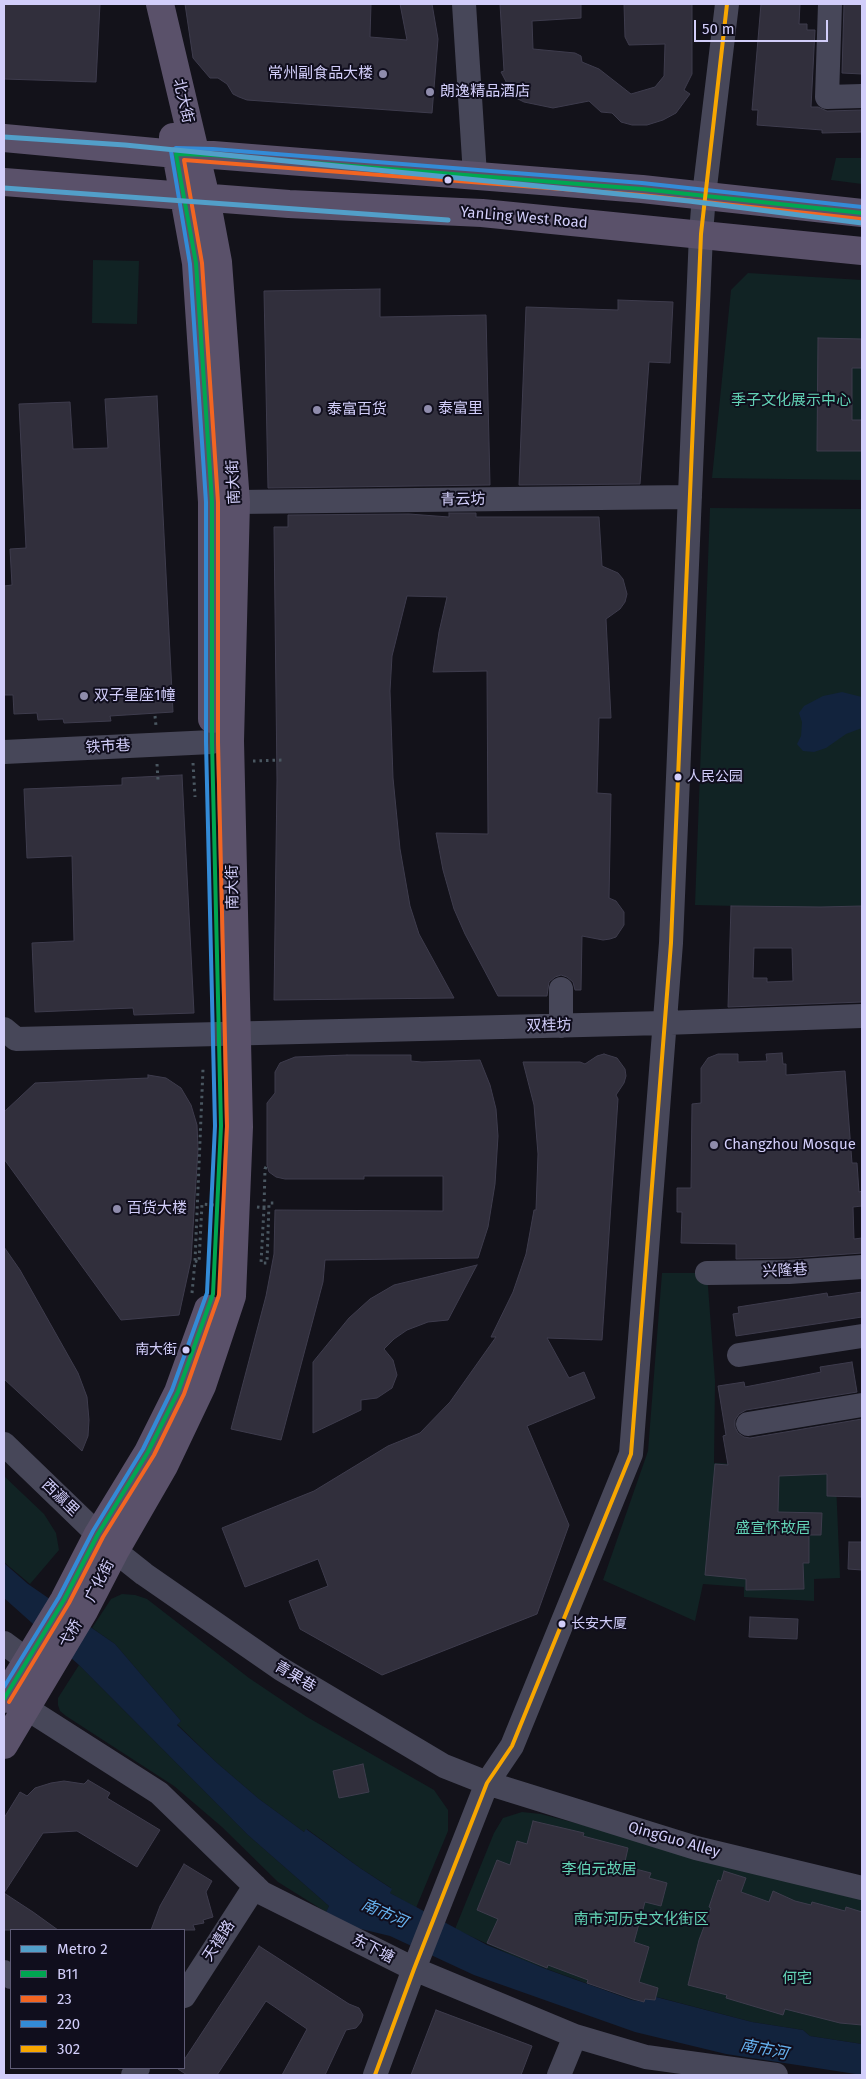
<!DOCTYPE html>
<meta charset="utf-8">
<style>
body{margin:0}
#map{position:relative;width:866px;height:2079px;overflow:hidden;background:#13121a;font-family:"Fira Sans",sans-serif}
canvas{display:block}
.frame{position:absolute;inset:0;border:5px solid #d2cefa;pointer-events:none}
.legend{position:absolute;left:10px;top:1929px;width:175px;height:140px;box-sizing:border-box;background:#100e1d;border:1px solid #5e5b75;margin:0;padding:6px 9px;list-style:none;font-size:15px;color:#d2cefa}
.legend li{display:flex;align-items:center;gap:10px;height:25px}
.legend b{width:25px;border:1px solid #5e5b75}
.scale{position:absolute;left:694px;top:20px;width:134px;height:22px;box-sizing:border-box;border:2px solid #d2cefa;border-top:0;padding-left:6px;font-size:15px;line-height:18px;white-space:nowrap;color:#d2cefa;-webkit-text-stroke:4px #100e1d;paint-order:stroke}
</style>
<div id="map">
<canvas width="866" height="2079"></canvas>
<div class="frame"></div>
<ul class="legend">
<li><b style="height:6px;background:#529fc9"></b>Metro 2</li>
<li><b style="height:6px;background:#00a651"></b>B11</li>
<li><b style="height:6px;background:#f26522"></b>23</li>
<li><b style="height:6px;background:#338bd7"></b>220</li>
<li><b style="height:6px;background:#f7a600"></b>302</li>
</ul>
<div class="scale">50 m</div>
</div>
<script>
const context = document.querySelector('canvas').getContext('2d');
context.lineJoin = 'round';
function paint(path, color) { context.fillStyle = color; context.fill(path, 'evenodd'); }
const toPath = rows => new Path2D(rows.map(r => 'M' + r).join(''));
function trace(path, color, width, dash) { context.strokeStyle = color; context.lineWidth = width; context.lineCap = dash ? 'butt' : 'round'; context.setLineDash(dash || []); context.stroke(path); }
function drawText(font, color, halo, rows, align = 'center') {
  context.font = font + ' "Fira Sans","Noto Sans SC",sans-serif'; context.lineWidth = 4; context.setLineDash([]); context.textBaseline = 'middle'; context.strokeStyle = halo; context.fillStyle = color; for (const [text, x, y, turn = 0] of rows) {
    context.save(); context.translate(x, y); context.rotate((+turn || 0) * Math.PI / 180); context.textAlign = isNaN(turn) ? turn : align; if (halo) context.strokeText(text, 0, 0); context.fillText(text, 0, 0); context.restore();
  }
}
paint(toPath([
 [836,158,862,158,862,184,831,180],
 [93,260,139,261,137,324,92,323],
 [748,273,862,280,862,480,712,478,731,290],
 [710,508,862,509,862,906,820,908,695,905],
 [662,1273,707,1273,715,1381,714,1463,762,1465,835,1459,840,1578,814,1579,814,1601,744,1597,744,1587,703,1584,695,1621,603,1580,648,1451],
 [4,1476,44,1514,56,1533,59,1550,30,1584,4,1562],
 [122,1594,135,1595,147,1599,249,1678,307,1717,434,1790,448,1810,448,1831,416,1908,390,1893,391,1888,360,1868,307,1829,304,1832,259,1799,217,1763,177,1724,181,1721,115,1644,92,1628,111,1599],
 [79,1665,248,1835,329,1906,326,1912,278,1882,222,1827,174,1786,66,1716,60,1711,58,1705,58,1698],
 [522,1812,541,1814,862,1898,862,2044,810,2036,803,2030,752,2022,657,1997,656,2001,644,2002,633,2000,522,1960,455,1929,494,1833,503,1818]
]), '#112324');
paint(toPath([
 [842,692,862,697,862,728,846,734,826,748,814,752,803,751,797,744,801,736,802,722,799,713,804,706,823,696],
 [4,1563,28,1584,115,1644,181,1721,177,1725,217,1763,259,1799,304,1832,306,1829,360,1868,392,1889,390,1893,487,1945,546,1969,632,2000,644,2002,645,1999,655,2000,656,1997,752,2022,803,2030,810,2036,862,2044,862,2075,726,2054,635,2032,474,1975,390,1936,357,1928,326,1912,329,1906,248,1835,79,1665,4,1598]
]), '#12233d');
const building = toPath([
 [4,4,100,4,96,82,4,79,4,4],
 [185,4,371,4,370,37,407,40,400,4,432,4,438,39,432,113,247,100,239,97,233,94,227,84,218,78,210,78,193,58,185,4],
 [500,4,581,4,581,18,532,21,533,49,575,53,581,56,582,62,599,69,631,94,655,87,664,76,665,44,629,45,625,37,624,4,692,4,692,74,684,90,690,94,676,113,663,120,647,125,632,125,621,122,612,113,601,112,589,101,553,108,524,102,514,97,501,72,504,71,500,4],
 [761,4,800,4,799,24,807,24,807,30,815,30,811,107,818,107,827,111,862,110,862,132,822,133,822,130,757,125,758,110,752,110,761,4],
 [844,4,862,4,862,74,842,73,844,4],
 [380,289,380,317,486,315,490,485,268,488,264,291,380,289],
 [618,300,673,302,670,363,649,362,640,484,519,485,526,307,618,310,618,300],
 [818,338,862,339,862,368,852,368,852,420,862,420,862,451,817,451,818,338],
 [157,396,173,712,110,716,111,721,64,723,63,719,38,720,37,713,14,714,13,695,4,695,4,586,12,585,10,549,26,548,19,404,70,402,73,449,108,448,105,399,157,396],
 [449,513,476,513,476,517,599,517,602,566,618,573,623,579,627,594,625,602,620,609,606,619,611,718,599,718,597,793,611,794,609,898,616,901,624,912,624,925,616,937,610,939,603,940,582,936,581,990,575,990,573,982,567,977,561,975,555,977,549,982,547,996,498,996,465,934,454,909,443,870,436,833,488,834,487,671,433,672,439,632,447,597,407,596,392,656,390,691,393,778,400,849,410,906,419,934,454,998,274,1000,277,780,274,527,288,527,288,515,409,514,449,517,449,513],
 [182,775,194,1013,134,1015,133,1008,35,1012,32,943,74,941,72,856,27,858,24,789,122,785,122,778,182,775],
 [731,906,821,907,862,906,862,1002,728,1007,731,906],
 [754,948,792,948,793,981,767,982,767,978,753,978,754,948],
 [782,1053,783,1064,786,1064,786,1075,845,1071,852,1163,857,1163,859,1192,862,1191,862,1206,853,1207,854,1239,862,1238,862,1253,790,1258,736,1259,736,1244,681,1243,682,1212,677,1212,677,1188,691,1188,692,1104,701,1103,701,1068,708,1058,718,1054,738,1054,738,1062,767,1061,766,1054,782,1053],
 [604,1054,617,1058,625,1069,626,1076,624,1083,616,1095,618,1099,602,1340,547,1338,569,1378,584,1372,595,1398,527,1426,569,1525,537,1614,382,1675,300,1629,289,1601,328,1586,318,1559,245,1587,222,1528,314,1491,388,1446,420,1433,450,1402,496,1337,491,1337,513,1292,526,1254,534,1210,536,1210,538,1154,534,1105,523,1062,580,1062,585,1064,597,1056,604,1054],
 [347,1055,411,1055,411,1061,422,1062,480,1060,490,1085,496,1109,498,1136,495,1184,488,1227,478,1258,325,1260,323,1282,281,1440,231,1429,266,1296,274,1254,275,1210,443,1211,443,1176,364,1176,364,1179,285,1179,276,1177,269,1172,267,1165,267,1103,275,1093,275,1072,280,1063,295,1057,347,1055],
 [148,1075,166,1078,181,1088,191,1105,197,1125,198,1149,191,1260,179,1315,121,1320,4,1159,4,1112,35,1083,148,1078,148,1075],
 [4,1247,20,1270,78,1373,87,1397,89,1420,88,1436,82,1451,4,1379,4,1247],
 [477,1265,448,1320,428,1322,407,1330,394,1339,384,1349,393,1360,397,1375,392,1388,377,1398,361,1400,361,1410,313,1433,313,1362,349,1318,370,1299,394,1285,477,1265],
 [862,1292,862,1317,736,1336,733,1314,739,1313,738,1307,827,1293,828,1297,862,1292],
 [852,1362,857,1392,746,1410,739,1414,735,1420,735,1427,738,1433,744,1437,750,1438,862,1419,862,1497,827,1496,827,1474,779,1476,778,1512,822,1513,821,1535,809,1535,809,1563,803,1563,804,1589,746,1590,746,1579,705,1575,715,1464,728,1465,723,1436,726,1435,718,1386,744,1382,745,1387,771,1382,821,1372,820,1367,852,1362],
 [849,1542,862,1542,862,1570,848,1569,849,1542],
 [750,1617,798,1619,797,1639,749,1637,750,1617],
 [363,1764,369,1792,339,1798,333,1771,363,1764],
 [88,1780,110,1793,107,1798,160,1830,137,1867,77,1831,43,1833,4,1893,33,1912,58,1930,4,1930,4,1818,20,1792,27,1796,35,1788,51,1783,64,1781,84,1784,88,1780],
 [533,1821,584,1833,583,1836,628,1848,624,1866,651,1873,649,1878,667,1883,661,1906,645,1902,634,1942,649,1947,639,1982,658,1988,655,2000,645,1999,644,2002,633,1999,587,1983,588,1980,548,1965,547,1968,487,1943,498,1919,477,1910,497,1860,510,1865,517,1841,527,1844,533,1821],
 [184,1864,212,1881,206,1892,213,1917,203,1920,204,1923,193,1925,195,1930,151,1930,160,1906,184,1864],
 [724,1871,746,1878,741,1892,769,1902,773,1891,795,1901,811,1905,812,1902,845,1911,846,1907,862,1912,862,2025,840,2023,785,2009,783,2015,726,1998,727,1995,688,1985,699,1940,711,1908,709,1907,718,1880,721,1881,724,1871],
 [259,1946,349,2004,359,2008,363,2015,361,2022,356,2028,346,2030,325,2075,282,2075,307,2029,266,2001,217,2075,187,2075,178,2069,184,2068,184,2060,259,1946],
 [436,2010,532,2046,521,2075,411,2075,436,2010]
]);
paint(building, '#312f3c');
trace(building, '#3e3c4d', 1);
trace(toPath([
 [155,716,156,726],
 [253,761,283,760],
 [193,763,195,797],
 [157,764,158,780],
 [257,1207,264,1208,261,1263,267,1263,269,1203,275,1203],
 [264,1208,265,1169,267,1165],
 [195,1261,199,1262,202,1204,215,1205],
 [192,1293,195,1261,203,1069]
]), '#4a5761', 3, [2.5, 4]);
trace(toPath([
 [464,4,475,175],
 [830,4,827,97,862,96],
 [236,502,690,497],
 [4,752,212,742],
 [561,989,561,1026],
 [4,1029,16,1039,664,1023,862,1016],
 [707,1273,789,1272,862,1267],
 [739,1355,862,1336],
 [748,1424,862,1405],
 [4,1444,115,1551,144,1574,281,1669,444,1766,487,1783,696,1848,862,1888],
 [4,1643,27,1660],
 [26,1708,159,1793,262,1893,414,1969,575,2036,646,2057,776,2075],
 [4,1972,11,1977],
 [184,1996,255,1886],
 [133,2075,138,2068],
 [375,2075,414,1969,487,1783,512,1746,631,1454,671,943,701,234,704,195,727,4],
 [559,2075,575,2036]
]), '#474759', 24);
trace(toPath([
 [173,137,196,263,212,502,212,719],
 [4,138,176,154,213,155,642,189,862,213],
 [4,182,289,204,482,213,862,251],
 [4,1699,64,1600,98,1534,148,1452,178,1392,208,1309],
 [4,1745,84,1611,115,1551,164,1466,202,1386,232,1296,239,1127,230,741,236,502,218,262,206,198,160,4]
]), '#5a516a', 28);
trace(toPath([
 [4,1699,64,1600,98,1534,148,1452,178,1392,213,1294,221,1126,212,742,212,502,196,263,176,154,213,155,642,189,862,213]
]), '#00a651', 4);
trace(toPath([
 [9,1702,69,1603,103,1537,154,1455,184,1394,219,1295,227,1126,218,742,218,502,202,263,184,160,641,195,861,219]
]), '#f26522', 4);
trace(toPath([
 [4,1687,59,1597,93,1531,143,1449,172,1390,207,1293,215,1126,206,742,206,502,190,264,171,151,176,148,213,149,642,183,862,207]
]), '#338bd7', 4);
trace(toPath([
 [375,2075,414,1969,487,1783,512,1746,631,1454,671,943,701,234,727,4]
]), '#f7a600', 4);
trace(toPath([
 [4,137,125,145,689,201,862,223],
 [4,188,448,220]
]), '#529fc9', 5);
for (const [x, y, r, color] of [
 [383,74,5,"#8f8cac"],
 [430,92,5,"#8f8cac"],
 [448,180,4.5,"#d2cefa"],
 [428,409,5,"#8f8cac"],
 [317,410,5,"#8f8cac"],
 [84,696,5,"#8f8cac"],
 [678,777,4.5,"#d2cefa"],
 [714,1145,5,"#8f8cac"],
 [117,1209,5,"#8f8cac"],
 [186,1350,4.5,"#d2cefa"],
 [562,1624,4.5,"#d2cefa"]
]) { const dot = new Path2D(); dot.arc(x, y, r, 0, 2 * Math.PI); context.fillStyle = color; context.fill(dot); trace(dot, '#100e1d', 2); }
drawText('14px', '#d2cefa', '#100e1d', [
 ["人民公园",687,777],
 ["南大街",177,1350,"right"],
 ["长安大厦",571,1624]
], 'left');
drawText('15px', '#d2cefa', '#100e1d', [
 ["常州副食品大楼",373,74,"right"],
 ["朗逸精品酒店",440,92],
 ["泰富里",438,409],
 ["泰富百货",327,410],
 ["双子星座1幢",94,696],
 ["Changzhou Mosque",724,1145],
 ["百货大楼",127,1209]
], 'left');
drawText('15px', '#d2cefa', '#100e1d', [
 ["北大街",183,101,77],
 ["YanLing West Road",524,218,5],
 ["南大街",234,482,-93],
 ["青云坊",463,500,-1],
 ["铁市巷",108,747,-3],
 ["南大街",233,887,-91],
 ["双桂坊",549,1026,-1],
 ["兴隆巷",785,1271,-3],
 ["西瀛里",60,1498,44],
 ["广化街",100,1581,-63],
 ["弋桥",71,1634,-59],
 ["青果巷",295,1677,31],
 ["QingGuo Alley",674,1840,16],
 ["天禧路",219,1941,-57],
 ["东下塘",373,1949,27]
]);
drawText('15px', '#62d2b5', '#100e1d', [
 ["季子文化展示中心",791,401],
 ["盛宣怀故居",773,1529],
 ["李伯元故居",599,1870],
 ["南市河历史文化街区",641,1920],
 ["何宅",797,1979]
]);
drawText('italic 16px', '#66b2f0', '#100e1d', [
 ["南市河",384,1914,24],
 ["南市河",764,2050,11]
]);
</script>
